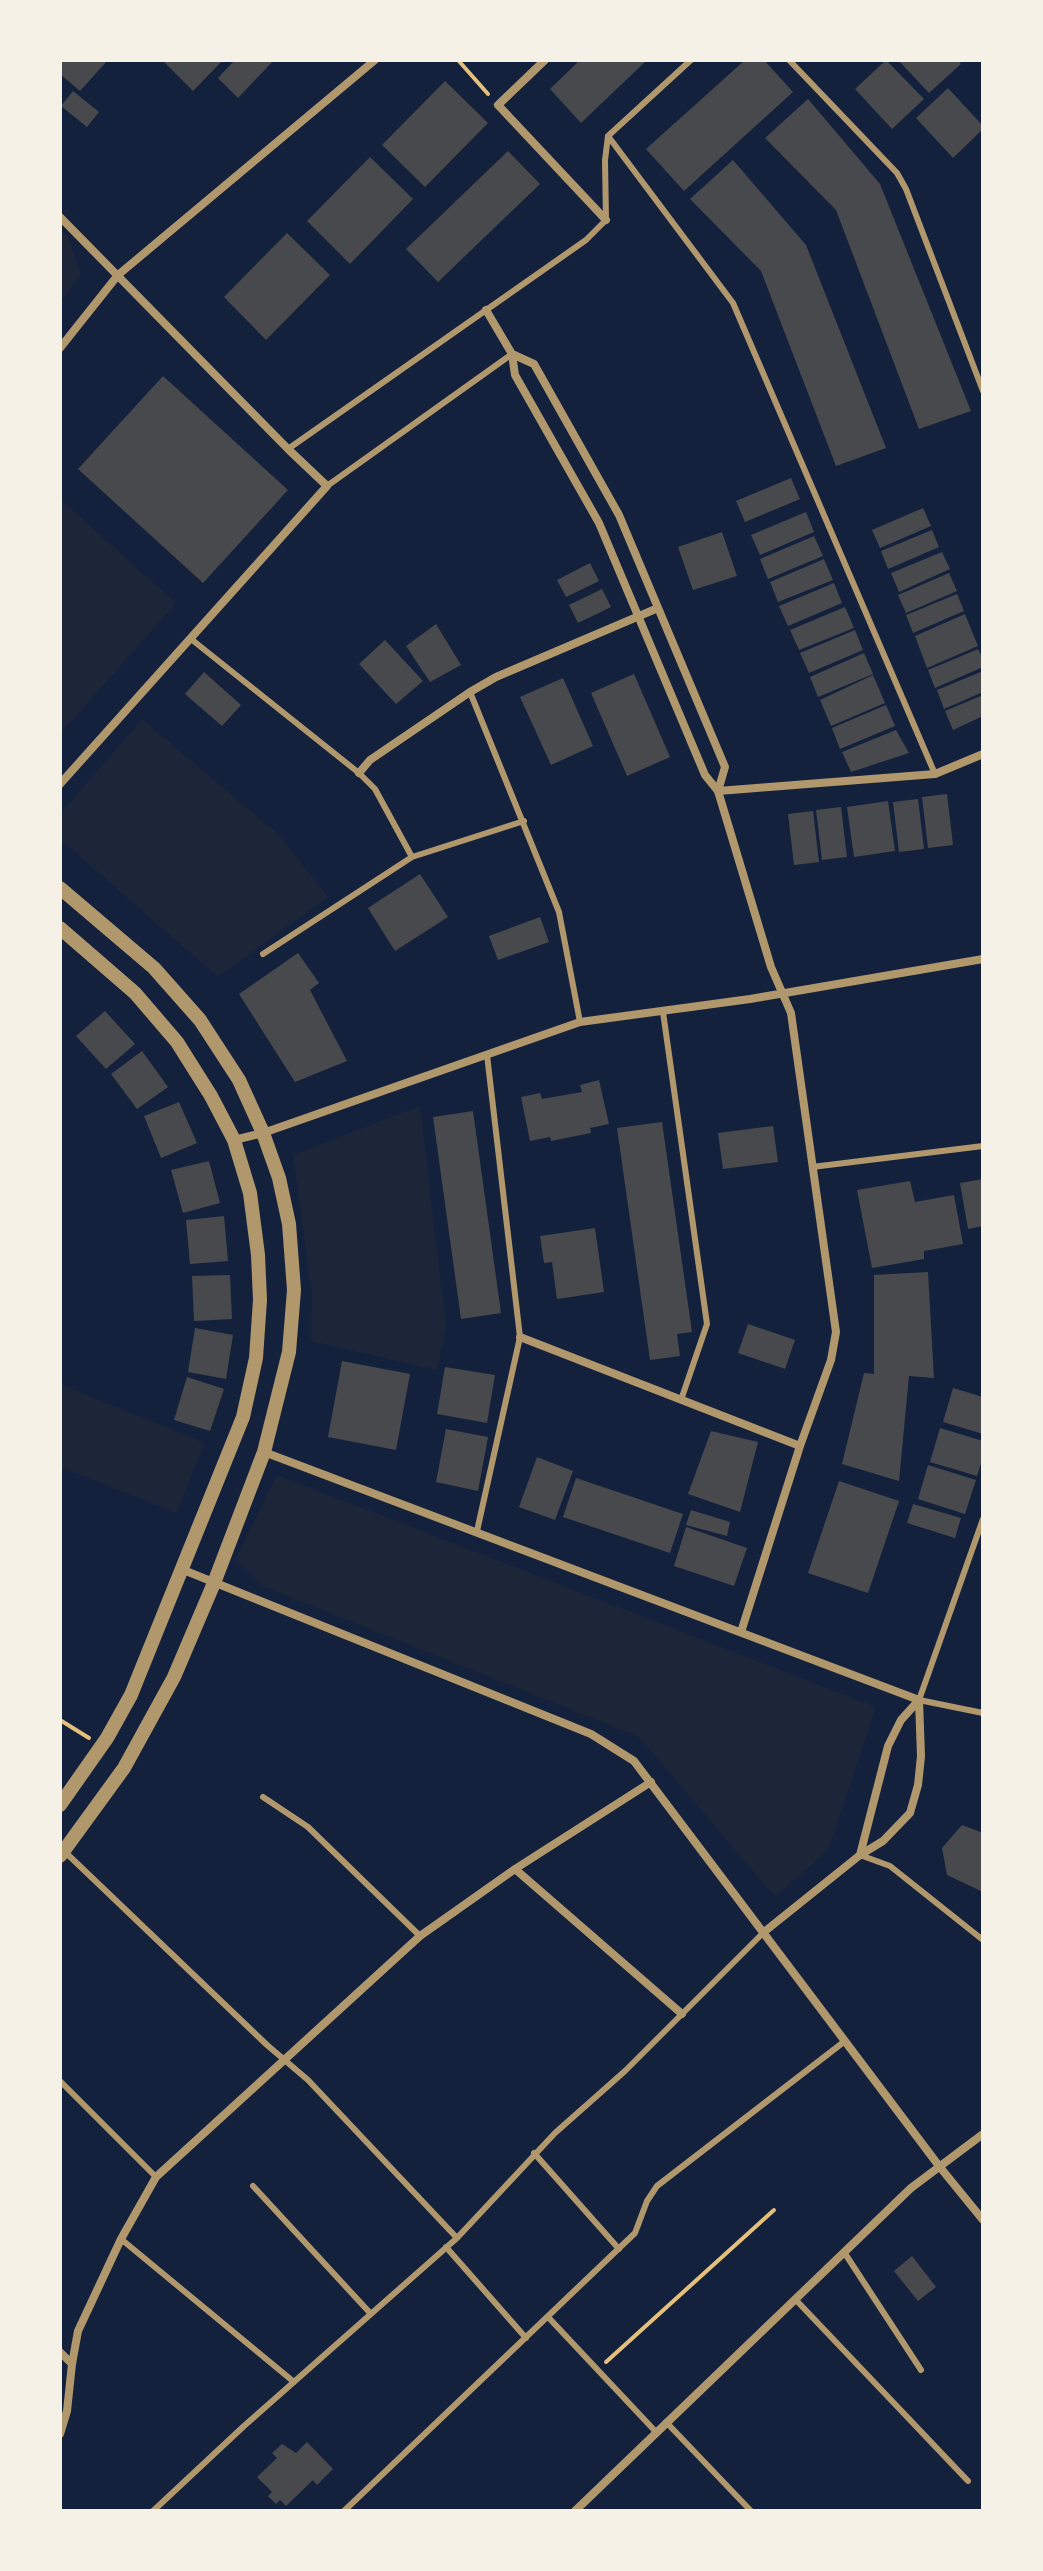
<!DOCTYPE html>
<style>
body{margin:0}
#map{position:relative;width:1043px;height:2571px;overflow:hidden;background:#14213d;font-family:"Golos Text",sans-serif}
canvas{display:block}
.frame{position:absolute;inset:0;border:62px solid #f6f1e7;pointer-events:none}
</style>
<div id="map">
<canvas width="1043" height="2571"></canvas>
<div class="frame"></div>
</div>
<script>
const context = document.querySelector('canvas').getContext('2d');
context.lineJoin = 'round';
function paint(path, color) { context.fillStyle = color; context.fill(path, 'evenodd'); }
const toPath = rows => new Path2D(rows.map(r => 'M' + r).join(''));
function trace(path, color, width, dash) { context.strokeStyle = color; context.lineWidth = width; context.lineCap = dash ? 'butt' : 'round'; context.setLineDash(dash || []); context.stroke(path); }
paint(toPath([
 [60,228,68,236,81,275,60,302],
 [60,499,176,603,60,734],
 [142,719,279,835,328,897,218,977,60,839,60,814],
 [420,1106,446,1328,437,1370,311,1341,312,1294,293,1155],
 [60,1384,205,1443,176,1513,60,1467],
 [277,1475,876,1707,828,1850,775,1897,639,1737,264,1587,236,1559]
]), '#1d2539');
paint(toPath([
 [60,60,108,60,80,91,60,74],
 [162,60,223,60,193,91],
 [235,60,274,60,238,98,218,78],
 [580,60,647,60,581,123,550,89],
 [745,60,764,60,793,92,684,191,646,149],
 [886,60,924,99,892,129,855,89],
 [898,60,958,60,961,64,929,93],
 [445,81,488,123,425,187,382,145],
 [948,88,983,126,983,129,953,158,916,118],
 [73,91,99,112,87,127,61,106],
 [808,99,880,184,971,411,919,429,836,210,765,138],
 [508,151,540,184,438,282,406,249],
 [370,157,413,199,350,264,307,221],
 [733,160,806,245,886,448,836,466,761,271,690,199],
 [287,233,330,275,266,340,224,297],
 [163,376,288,490,203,583,78,469],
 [791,478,800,499,745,522,736,501],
 [923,508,931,526,880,548,872,530],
 [806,512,814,532,760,555,751,535],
 [932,530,939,547,888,569,881,551],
 [722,532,737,576,693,590,678,547],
 [814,536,823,556,768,579,760,559],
 [942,552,950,569,899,592,891,573],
 [824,559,833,580,778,602,770,582],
 [590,563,599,581,566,597,557,580],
 [949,573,957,591,906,613,898,595],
 [834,583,842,603,788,626,779,606],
 [602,589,611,607,578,623,569,605],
 [957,594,964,611,913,633,906,615],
 [845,607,854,628,799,650,790,630],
 [965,614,978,646,927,668,915,636],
 [436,624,461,665,430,682,406,646],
 [855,630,863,650,809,673,800,653],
 [385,640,423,681,396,704,359,664],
 [978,649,983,659,983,667,935,688,928,670],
 [864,653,873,674,818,697,810,677],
 [983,671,983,692,944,709,937,690],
 [204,672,241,705,222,726,185,694],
 [634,674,670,757,627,776,591,693],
 [873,675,885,703,831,726,820,700],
 [563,678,593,746,551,765,520,697],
 [983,695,983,716,953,730,945,711],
 [886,705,895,726,840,749,832,728],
 [896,730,909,753,851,772,842,752],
 [947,794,953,845,928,848,922,797],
 [918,799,924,849,899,852,893,802],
 [888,801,895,851,854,857,847,807],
 [841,807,847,857,822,860,816,810],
 [813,811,819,862,794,865,788,814],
 [420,874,448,917,395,951,368,908],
 [540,917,549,942,498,960,489,936],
 [298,953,319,983,310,990,347,1061,295,1082,239,994],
 [105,1011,135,1044,106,1069,76,1036],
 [142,1051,168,1087,137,1109,111,1074],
 [599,1080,609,1124,590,1128,591,1133,551,1141,550,1137,530,1141,521,1097,540,1093,542,1099,582,1092,580,1085],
 [179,1102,197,1143,161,1158,144,1116],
 [473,1111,501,1313,461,1319,433,1117],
 [662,1122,692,1332,677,1334,680,1356,650,1360,617,1128],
 [773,1126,778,1162,723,1169,718,1133],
 [209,1161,220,1203,183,1213,171,1170],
 [983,1179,983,1226,968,1229,960,1183],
 [910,1181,915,1202,954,1195,963,1244,924,1251,924,1259,872,1268,857,1190],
 [224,1216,228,1261,190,1264,186,1220],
 [595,1228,604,1292,557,1299,552,1262,544,1263,540,1236],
 [928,1272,934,1378,909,1376,899,1481,842,1464,864,1373,874,1374,874,1275],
 [230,1275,232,1319,194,1321,192,1276],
 [748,1324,795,1340,785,1369,738,1353],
 [195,1328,233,1335,226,1379,188,1372],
 [342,1361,410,1374,396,1450,328,1437],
 [445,1367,495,1375,487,1423,437,1414],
 [187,1377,224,1389,210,1431,174,1420],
 [953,1388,983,1397,983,1434,943,1422],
 [940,1428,983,1441,983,1457,977,1476,930,1462],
 [446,1429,488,1437,478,1491,436,1482],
 [711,1431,758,1442,740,1512,688,1494],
 [537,1457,573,1471,555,1520,519,1507],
 [928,1465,976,1480,965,1514,918,1499],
 [576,1478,683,1514,670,1553,563,1517],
 [839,1481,899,1501,868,1593,808,1573],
 [913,1504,961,1518,955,1538,907,1523],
 [691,1510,730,1522,727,1536,686,1525],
 [686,1527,747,1548,734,1586,674,1566],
 [962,1825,983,1833,983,1892,947,1875,942,1848],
 [912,2256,936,2287,918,2301,894,2271],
 [307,2442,333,2469,317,2485,313,2480,286,2506,280,2500,276,2504,268,2496,272,2492,257,2477,277,2458,272,2453,282,2444,296,2453]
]), '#48494c');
trace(toPath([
 [458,60,488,94],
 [60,1720,89,1738],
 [606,2362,774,2210]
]), '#e5c07b', 4);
trace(toPath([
 [789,60,897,173,906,189,983,391],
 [608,136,733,303,935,774],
 [288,449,586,240,606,220,605,160,608,136,691,60],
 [327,486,512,354],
 [191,639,359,773,375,789,412,857,524,821],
 [470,692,559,912,580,1022],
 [263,954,412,857],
 [663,1012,707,1324,681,1400],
 [812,1167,983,1146],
 [983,1519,919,1700,983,1713],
 [477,1531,520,1337,487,1055],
 [263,1797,308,1827,420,1936],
 [63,1850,267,2045,308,2080,457,2238],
 [860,1855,890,1866,983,1940],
 [60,2081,156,2177],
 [534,2153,619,2249],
 [253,2186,371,2314],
 [121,2239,294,2382],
 [446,2247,526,2338],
 [844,2252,921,2370],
 [795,2299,968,2481],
 [548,2317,656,2432],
 [666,2422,751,2511],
 [153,2511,244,2426,457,2238,555,2133,625,2071,764,1932],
 [344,2511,635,2233,647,2201,657,2186,845,2041]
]), '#b1986c', 6);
trace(toPath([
 [545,60,498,105,606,220],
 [60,217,288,449,327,486,60,784],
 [486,310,512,354,515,375,599,523,705,775,718,791,771,967,791,1013,836,1332,831,1360,800,1446,741,1632],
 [60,348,118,275,375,60],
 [512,354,534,364,619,515,725,767,718,791],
 [359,773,370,760,470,692,496,677,658,608],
 [718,791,935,774,983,754],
 [234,1140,263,1133,580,1022,750,999,983,959],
 [520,1337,800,1446],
 [264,1452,919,1700],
 [181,1569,591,1734,634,1761,939,2166,983,2220],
 [860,1855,888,1746,901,1720,919,1700],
 [515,1869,682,2014],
 [764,1932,860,1855,883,1841,910,1813,918,1785,921,1756,919,1700],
 [60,2352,72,2364,67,2411,60,2434],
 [72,2364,78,2331,121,2239,156,2177,420,1936,515,1869,651,1782],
 [575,2511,911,2188,983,2134]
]), '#b1986c', 8);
trace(toPath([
 [60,888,154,968,200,1020,239,1080,263,1133,279,1178,289,1224,294,1290,289,1352,264,1452,214,1583,174,1677,124,1768,60,1856],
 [60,928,135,993,177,1042,211,1096,234,1140,250,1193,258,1255,260,1300,256,1358,243,1417,131,1695,107,1738,60,1805]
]), '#b1986c', 14);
</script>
